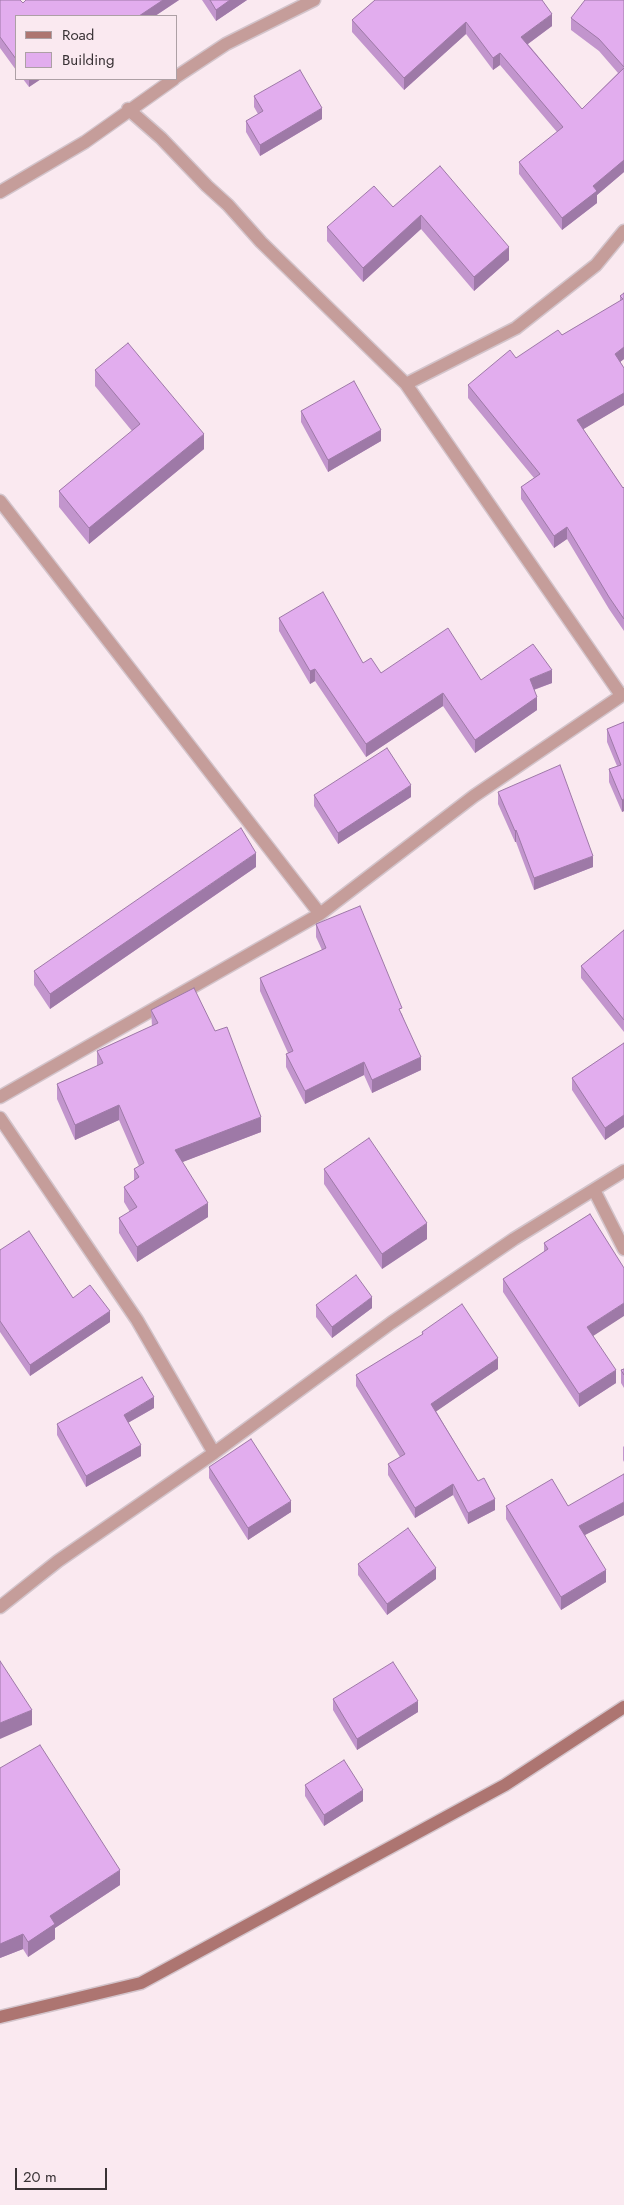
<!DOCTYPE html>
<style>
body{margin:0}
#map{position:relative;width:624px;height:2205px;overflow:hidden;background:#fae9f0;font-family:Jost,sans-serif}
canvas{display:block}
.legend{position:absolute;left:15px;top:15px;width:162px;height:65px;box-sizing:border-box;background:#fae9f0;border:1px solid #ada0a5;margin:0;padding:6px 9px;list-style:none;font-size:15px;color:#393235}
.legend li{display:flex;align-items:center;gap:10px;height:25px}
.legend b{width:25px;border:1px solid #ada0a5}
.scale{position:absolute;left:15px;top:2168px;width:92px;height:22px;box-sizing:border-box;border:2px solid #393235;border-top:0;padding-left:6px;font-size:15px;line-height:18px;white-space:nowrap;color:#393235;-webkit-text-stroke:4px #fae9f0;paint-order:stroke}
</style>
<div id="map">
<canvas width="624" height="2205"></canvas>
<ul class="legend">
<li><b style="height:6px;background:#ad7571"></b>Road</li>
<li><b style="height:14px;background:#e2adee"></b>Building</li>
</ul>
<div class="scale">20 m</div>
</div>
<script>
const context = document.querySelector('canvas').getContext('2d');
context.lineJoin = 'round';
const toPath = rows => new Path2D(rows.map(r => 'M' + r).join(''));
function trace(path, color, width, dash) { context.strokeStyle = color; context.lineWidth = width; context.lineCap = dash ? 'butt' : 'round'; context.setLineDash(dash || []); context.stroke(path); }
function paint(path, color) { context.fillStyle = color; context.fill(path, 'evenodd'); }
const street = toPath([
 [176,77,226,44,314,0],
 [128,109,161,138,207,186,228,205,261,242,406,384,516,328,596,265,624,231],
 [0,192,85,142,174,79],
 [406,384,621,695],
 [0,501,320,914],
 [0,1097,320,914,474,796,624,694],
 [0,1118,137,1320,214,1453],
 [594,1190,624,1249],
 [0,1607,58,1561,214,1453,391,1323,514,1239,624,1171]
]);
const secondary = toPath([
 [0,2017,141,1983,505,1785,624,1707]
]);
trace(street, '#d3c4cb', 15);
trace(secondary, '#d3c4cb', 15);
trace(street, '#c59d9a', 12);
trace(secondary, '#ad7571', 12);
paint(toPath([
 [0,0,23,3,26,0,179,0,155,16,16,16,16,70,0,48],
 [202,0,247,0,216,21],
 [375,0,552,26,528,44,582,109,618,73,599,51,571,30,571,18,624,0,624,172,597,195,597,203,562,230,519,174,519,162,557,132,500,65,493,70,466,34,404,90,352,32,352,20],
 [23,79,41,79,29,87],
 [254,96,322,119,260,156,246,132,246,121,258,114,254,107],
 [440,166,509,260,474,291,421,229,363,282,327,241,327,227,393,207],
 [624,293,624,359,620,362,624,368,624,405,583,429,623,488,624,487,624,631,609,609,567,539,554,548,521,499,521,487,534,478,468,398,468,385,516,358,562,335,620,301,620,296],
 [95,370,204,449,89,544,59,507,59,491,132,431,95,386],
 [301,411,381,441,328,472,301,422],
 [279,618,381,673,481,680,552,683,534,690,537,710,475,753,443,706,366,757,315,681,310,684,279,631],
 [624,722,624,811,622,812,609,782,609,769,617,766,607,742,607,729],
 [498,792,593,867,534,890,516,842,515,842,498,804],
 [314,795,411,797,338,844,314,806],
 [256,867,50,1009,34,985,34,971],
 [316,924,402,1014,421,1070,372,1093,364,1075,305,1104,286,1067,286,1054,288,1053,260,991,260,978,322,950,316,937],
 [624,930,624,1032,581,978,581,966],
 [151,1010,261,1132,182,1162,208,1217,137,1262,119,1233,119,1218,130,1212,124,1202,124,1187,134,1180,134,1169,139,1166,119,1120,75,1140,57,1099,57,1084,97,1066,97,1051,152,1026],
 [624,1043,624,1127,605,1140,572,1090,572,1078],
 [324,1169,427,1239,382,1269,324,1184],
 [590,1214,593,1336,616,1383,579,1407,503,1292,503,1279,544,1252,544,1243],
 [0,1250,73,1298,110,1322,30,1376,0,1332],
 [316,1305,372,1308,332,1338,316,1317],
 [422,1332,498,1369,436,1411,495,1510,468,1524,453,1495,415,1518,388,1475,388,1464,400,1457,356,1386,356,1375,422,1335],
 [624,1369,624,1388,621,1383,621,1370],
 [154,1408,128,1423,141,1456,86,1487,57,1435,57,1424],
 [624,1446,624,1462,623,1460,623,1447],
 [209,1467,291,1512,248,1540,209,1478],
 [506,1506,568,1506,624,1515,585,1535,606,1582,561,1610,506,1519],
 [358,1564,436,1579,387,1615,358,1575],
 [333,1699,418,1712,357,1750,333,1710],
 [0,1768,120,1885,55,1928,55,1939,28,1957,23,1949,0,1958],
 [305,1785,363,1801,324,1826,305,1796]
]), '#c295cd');
paint(toPath([
 [163,0,179,0,155,16,139,16],
 [230,0,247,0,216,21,216,10],
 [552,14,552,26,521,49,521,37],
 [466,22,466,34,404,90,404,78],
 [500,53,500,65,493,70,493,58],
 [29,79,41,79,29,87],
 [322,108,322,119,260,156,260,145],
 [624,160,624,172,597,195,597,203,562,230,562,218,593,186],
 [421,215,421,229,363,282,363,268],
 [509,247,509,260,474,291,474,277],
 [624,347,624,359,615,366,615,354],
 [624,393,624,405,577,433,577,420],
 [381,430,381,441,328,472,328,460],
 [204,434,204,449,89,544,89,528],
 [567,527,567,539,554,548,554,536],
 [315,669,315,681,310,684,310,671],
 [552,670,552,683,530,691,530,679],
 [443,693,443,706,366,757,366,744],
 [537,697,537,710,475,753,475,740],
 [411,785,411,797,338,844,338,833],
 [624,799,624,811,622,812,622,800],
 [516,830,516,842,515,842,515,831],
 [256,853,256,867,50,1009,50,994],
 [593,856,593,867,534,890,534,878],
 [421,1057,421,1070,372,1093,372,1080],
 [364,1062,364,1075,305,1104,305,1091],
 [119,1105,119,1120,75,1140,75,1125],
 [624,1115,624,1127,605,1140,605,1128],
 [261,1117,261,1132,175,1165,175,1150],
 [208,1203,208,1217,137,1262,137,1247],
 [427,1223,427,1239,382,1269,382,1254],
 [372,1297,372,1308,332,1338,332,1327],
 [624,1303,624,1316,587,1340,587,1327],
 [110,1311,110,1322,30,1376,30,1365],
 [498,1358,498,1369,431,1415,431,1404],
 [616,1370,616,1383,579,1407,579,1394],
 [154,1397,154,1408,124,1425,124,1415],
 [141,1445,141,1456,86,1487,86,1476],
 [453,1484,453,1495,415,1518,415,1508],
 [495,1499,495,1510,468,1524,468,1513],
 [291,1501,291,1512,248,1540,248,1528],
 [624,1502,624,1515,579,1538,579,1526],
 [436,1568,436,1579,387,1615,387,1604],
 [606,1570,606,1582,561,1610,561,1597],
 [418,1701,418,1712,357,1750,357,1739],
 [32,1710,32,1725,0,1739,0,1723],
 [363,1790,363,1801,324,1826,324,1815],
 [120,1870,120,1885,55,1928,55,1939,28,1957,28,1942,50,1916],
 [23,1934,23,1949,0,1958,0,1944]
]), '#9e79a7');
const building = toPath([
 [0,0,20,0,23,3,26,0,163,0,139,16,16,16,16,59,0,37,0,0],
 [210,0,230,0,216,10,210,0],
 [375,0,542,0,552,14,521,37,582,109,624,68,624,160,593,186,597,191,562,218,519,162,563,127,500,53,493,58,466,22,404,78,352,20,375,0],
 [585,0,624,0,624,67,599,39,571,18,585,0],
 [300,70,322,108,260,145,246,121,263,111,254,96,300,70],
 [440,166,509,247,474,277,421,215,363,268,327,227,374,186,393,207,440,166],
 [624,293,624,347,615,354,624,368,624,393,577,420,623,488,624,487,624,619,609,597,567,527,554,536,521,487,540,474,468,385,510,350,516,358,558,330,562,335,623,299,620,296,624,293],
 [128,343,204,434,89,528,59,491,140,424,95,370,128,343],
 [354,381,381,430,328,460,301,411,354,381],
 [323,592,363,663,371,658,381,673,448,628,481,680,533,644,552,670,530,679,537,697,475,740,443,693,366,744,315,669,310,671,279,618,323,592],
 [624,722,624,799,622,800,609,769,621,765,607,729,624,722],
 [387,748,411,785,338,833,314,795,387,748],
 [560,765,593,856,534,878,516,830,515,831,498,792,560,765],
 [241,828,256,853,50,994,34,971,241,828],
 [360,906,402,1008,399,1009,421,1057,372,1080,364,1062,305,1091,286,1054,293,1051,260,978,326,948,316,924,360,906],
 [624,930,624,1020,581,966,624,930],
 [194,988,215,1031,227,1027,261,1117,175,1150,208,1203,137,1247,119,1218,137,1207,124,1187,139,1177,134,1169,144,1163,119,1105,75,1125,57,1084,103,1063,97,1051,158,1023,151,1010,194,988],
 [624,1043,624,1115,605,1128,572,1078,624,1043],
 [369,1138,427,1223,382,1254,324,1169,369,1138],
 [590,1214,624,1268,624,1303,587,1327,616,1370,579,1394,503,1279,548,1249,544,1243,590,1214],
 [29,1231,73,1298,90,1285,110,1311,30,1365,0,1321,0,1250,29,1231],
 [356,1275,372,1297,332,1327,316,1305,356,1275],
 [462,1304,498,1358,431,1404,478,1481,484,1478,495,1499,468,1513,453,1484,415,1508,388,1464,405,1454,356,1375,423,1334,422,1332,462,1304],
 [624,1369,624,1375,621,1370,624,1369],
 [142,1377,154,1397,124,1415,141,1445,86,1476,57,1424,142,1377],
 [251,1439,291,1501,248,1528,209,1467,251,1439],
 [624,1474,624,1502,579,1526,606,1570,561,1597,506,1506,552,1479,568,1506,624,1474],
 [408,1528,436,1568,387,1604,358,1564,408,1528],
 [0,1661,32,1710,0,1723,0,1661],
 [393,1662,418,1701,357,1739,333,1699,393,1662],
 [40,1745,120,1870,50,1916,55,1924,28,1942,23,1934,0,1944,0,1768,40,1745],
 [344,1760,363,1790,324,1815,305,1785,344,1760]
]);
paint(building, '#e2adee');
trace(building, '#9e79a7', 1);
</script>
